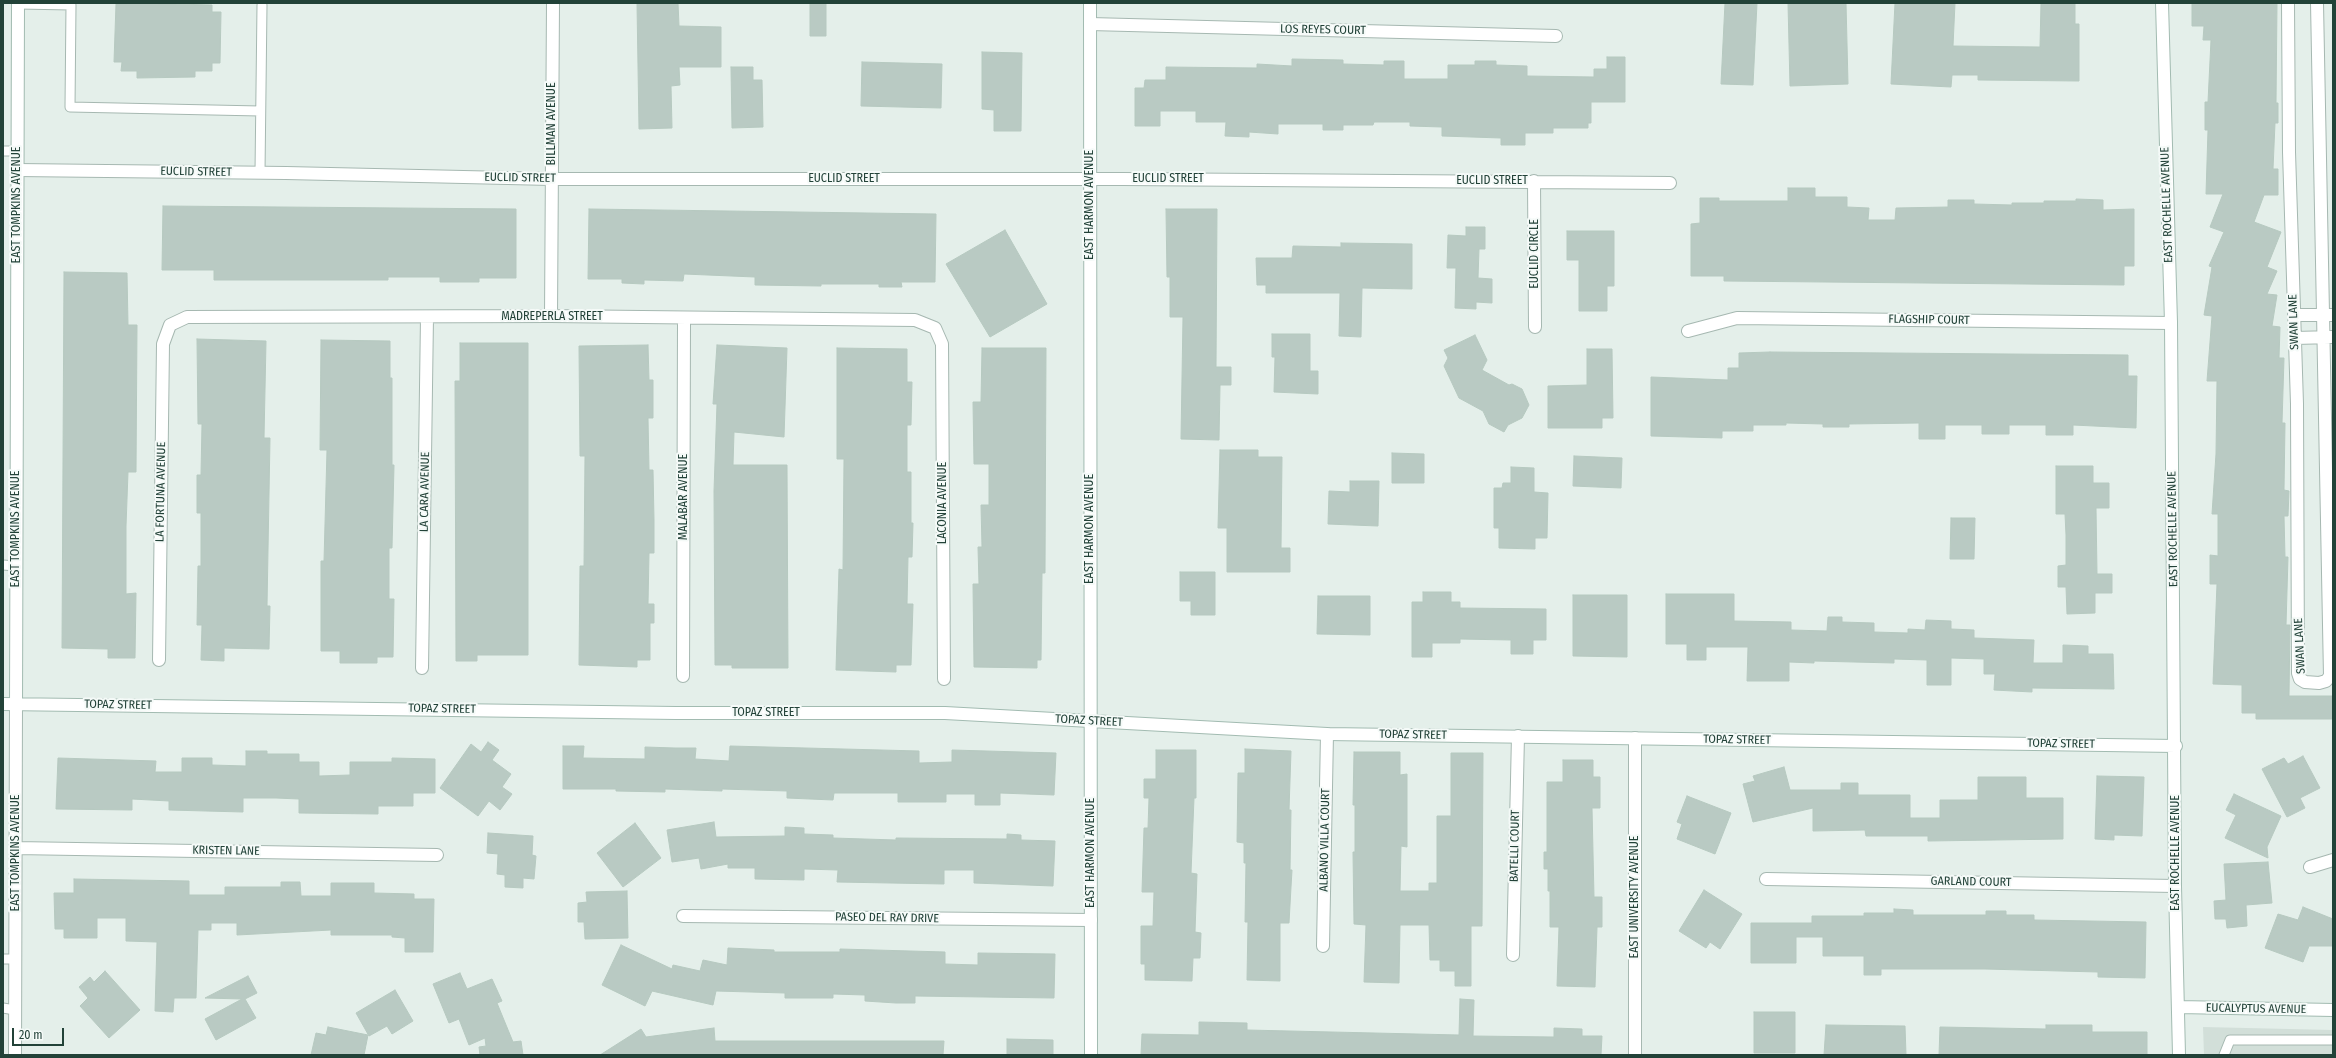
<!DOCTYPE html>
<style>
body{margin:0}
#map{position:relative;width:2336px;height:1058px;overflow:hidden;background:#e4efea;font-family:"Fira Sans Condensed",sans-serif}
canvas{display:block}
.frame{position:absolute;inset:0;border:4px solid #224238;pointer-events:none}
.scale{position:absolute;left:12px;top:1028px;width:52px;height:18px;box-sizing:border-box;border:2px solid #224238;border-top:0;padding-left:5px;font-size:12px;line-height:14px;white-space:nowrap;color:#224238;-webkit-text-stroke:3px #f5faf8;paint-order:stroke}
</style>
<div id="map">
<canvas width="2336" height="1058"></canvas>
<div class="frame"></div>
<div class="scale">20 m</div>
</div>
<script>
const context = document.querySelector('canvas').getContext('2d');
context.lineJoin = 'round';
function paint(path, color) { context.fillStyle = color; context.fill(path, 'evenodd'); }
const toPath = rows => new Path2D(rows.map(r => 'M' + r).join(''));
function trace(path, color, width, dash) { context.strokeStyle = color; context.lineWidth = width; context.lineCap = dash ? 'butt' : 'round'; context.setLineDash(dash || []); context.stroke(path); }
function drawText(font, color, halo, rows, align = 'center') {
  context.font = font + ' "Fira Sans Condensed",sans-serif'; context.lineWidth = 4; context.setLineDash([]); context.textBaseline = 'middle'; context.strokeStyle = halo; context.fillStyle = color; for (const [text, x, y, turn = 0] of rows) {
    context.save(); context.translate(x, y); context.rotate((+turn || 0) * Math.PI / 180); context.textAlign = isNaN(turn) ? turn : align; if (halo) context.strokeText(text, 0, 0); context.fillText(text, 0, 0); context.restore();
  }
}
paint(toPath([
 [2203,1027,2333,1030,2333,1055,2204,1055]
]), '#d2dfd9');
const building = toPath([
 [139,3,212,5,212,12,221,12,220,63,212,63,212,71,195,71,195,77,137,78,137,71,121,71,122,62,114,62,116,4,139,3],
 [637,3,678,3,679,26,721,27,721,67,679,67,680,85,671,86,672,128,639,129,637,3],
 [810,3,826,3,826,36,810,36,810,3],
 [1725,3,1757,3,1753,85,1721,84,1725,3],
 [1788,3,1846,3,1848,84,1790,86,1788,3],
 [1895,3,1955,3,1953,46,2040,47,2041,3,2075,3,2075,24,2079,24,2079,81,1978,80,1978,75,1952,75,1951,87,1891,84,1895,3],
 [2192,3,2277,3,2276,103,2278,103,2278,123,2275,123,2273,169,2278,169,2278,195,2264,195,2254,222,2281,232,2267,267,2277,271,2267,294,2277,295,2272,326,2280,327,2279,358,2284,358,2282,423,2285,423,2284,490,2289,491,2288,516,2284,516,2285,557,2288,557,2286,625,2290,625,2289,696,2333,696,2333,719,2256,719,2256,713,2242,713,2242,685,2213,684,2217,584,2210,584,2210,555,2218,556,2218,514,2212,514,2216,454,2217,381,2207,381,2212,316,2204,315,2212,267,2209,266,2224,232,2210,227,2223,194,2206,194,2208,130,2205,130,2205,102,2208,102,2211,40,2203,40,2204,26,2192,26,2192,3],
 [982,52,1022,53,1021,131,994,131,994,110,982,109,982,52],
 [1607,57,1625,57,1625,102,1591,102,1591,123,1588,123,1588,128,1553,128,1553,133,1525,133,1525,145,1501,145,1501,138,1442,136,1442,127,1410,126,1410,122,1374,122,1373,125,1343,125,1343,130,1323,130,1323,124,1278,124,1278,134,1249,132,1249,137,1225,136,1226,122,1196,122,1196,111,1160,111,1160,126,1135,126,1135,88,1144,88,1145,80,1166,80,1166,67,1257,68,1257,64,1292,66,1292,59,1343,60,1343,64,1384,65,1384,61,1404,61,1404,79,1448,79,1448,65,1475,65,1475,61,1496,61,1496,65,1527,66,1527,76,1594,77,1594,69,1607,69,1607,57],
 [862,62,942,64,941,108,861,106,862,62],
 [731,67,753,67,753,80,762,80,763,127,732,128,731,67],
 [1788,188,1815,188,1815,197,1847,197,1847,207,1869,208,1868,220,1895,220,1896,208,1948,207,1948,200,1974,200,1974,204,2012,205,2012,203,2044,203,2044,201,2076,201,2076,199,2103,200,2103,210,2134,209,2134,266,2124,266,2124,285,1724,281,1724,276,1691,276,1691,224,1700,223,1700,198,1719,198,1719,201,1788,201,1788,188],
 [163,206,516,209,516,278,479,278,479,282,440,282,440,277,388,277,388,280,214,280,214,270,162,270,163,206],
 [589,209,936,214,935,282,901,282,902,287,879,287,879,284,821,284,821,286,755,285,755,277,684,274,683,281,644,280,644,284,622,283,622,279,588,279,589,209],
 [1166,209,1217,209,1216,367,1231,367,1231,385,1220,385,1219,440,1181,439,1183,317,1170,317,1170,277,1167,277,1166,209],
 [1466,227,1485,227,1485,249,1479,249,1478,278,1492,279,1492,303,1476,302,1476,309,1455,308,1456,268,1447,268,1448,235,1466,236,1466,227],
 [1005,230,1047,304,990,337,946,264,1005,230],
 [1567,231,1614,231,1614,286,1607,286,1607,311,1579,311,1579,260,1567,260,1567,231],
 [1341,243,1412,244,1412,289,1362,288,1361,337,1339,336,1340,293,1266,293,1266,285,1257,285,1256,258,1292,258,1293,246,1341,247,1341,243],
 [64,272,127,273,128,325,137,325,136,472,128,472,126,526,126,594,136,593,135,658,108,658,108,649,62,648,64,272],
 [1272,334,1310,334,1310,371,1318,371,1318,394,1274,392,1275,357,1272,357,1272,334],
 [1475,335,1487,360,1482,370,1509,385,1512,384,1522,389,1529,405,1522,418,1508,425,1504,432,1489,424,1483,411,1459,398,1444,366,1448,358,1444,350,1475,335],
 [197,339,266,341,264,438,270,438,267,606,270,606,269,649,224,648,224,661,201,660,202,625,197,625,198,566,201,566,201,513,197,513,197,475,201,475,202,424,198,424,197,339],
 [321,340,390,341,390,378,392,378,392,465,394,465,392,548,389,548,389,599,394,599,393,657,377,657,377,663,340,663,340,651,321,651,321,561,324,561,327,450,320,450,321,340],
 [460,343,528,343,528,655,477,655,477,661,456,661,455,381,460,381,460,343],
 [648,345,649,380,653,380,653,418,648,418,649,470,653,470,654,520,654,553,649,553,648,604,654,604,654,623,650,623,650,660,637,660,637,667,579,665,580,566,584,566,585,456,580,456,579,346,648,345],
 [717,345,787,348,784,437,734,432,733,465,787,465,788,668,732,668,732,665,715,665,714,491,717,404,713,404,717,345],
 [837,348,907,349,907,382,912,382,911,425,907,425,907,472,911,472,911,523,913,523,912,557,908,557,907,604,913,604,911,665,896,665,896,672,836,670,839,569,843,570,844,459,837,459,837,348],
 [982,348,1046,348,1045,573,1042,573,1041,660,1037,660,1037,668,974,667,973,584,979,584,978,547,982,547,981,505,989,505,989,464,974,464,973,402,981,402,982,348],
 [1587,349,1612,349,1613,418,1602,418,1602,428,1548,428,1548,386,1587,385,1587,349],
 [1770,352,2128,355,2128,376,2137,376,2136,428,2073,425,2073,435,2046,435,2046,425,2009,425,2009,434,1982,434,1982,425,1945,425,1945,439,1919,439,1919,423,1849,424,1849,427,1823,427,1823,424,1786,423,1786,425,1753,425,1753,431,1722,431,1722,438,1651,436,1651,377,1728,380,1728,368,1739,368,1739,353,1770,352],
 [1220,450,1258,450,1258,457,1282,457,1281,548,1290,548,1290,572,1227,572,1227,528,1218,528,1220,450],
 [1392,453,1424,454,1424,483,1392,483,1392,453],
 [1574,456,1622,458,1621,488,1573,486,1574,456],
 [2056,466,2093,466,2093,483,2109,483,2109,508,2096,508,2097,574,2112,574,2112,593,2095,593,2095,613,2067,614,2066,587,2058,587,2058,566,2066,565,2066,535,2065,514,2056,514,2056,466],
 [1511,467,1534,468,1534,492,1548,493,1547,538,1535,538,1535,549,1499,548,1499,528,1494,528,1494,488,1502,488,1503,483,1511,483,1511,467],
 [1350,481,1379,481,1378,526,1328,524,1329,491,1350,492,1350,481],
 [1951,518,1975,518,1974,559,1950,559,1951,518],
 [1180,572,1215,572,1215,615,1191,615,1191,601,1180,601,1180,572],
 [1423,592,1451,592,1451,602,1460,602,1460,608,1546,609,1546,640,1533,640,1533,654,1511,654,1511,640,1460,639,1460,643,1432,643,1432,657,1412,657,1412,602,1423,602,1423,592],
 [1666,594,1734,594,1734,621,1791,622,1791,630,1827,631,1828,617,1842,617,1842,622,1874,623,1874,632,1908,633,1908,629,1925,630,1926,620,1951,621,1951,629,1974,630,1974,638,2034,640,2033,663,2063,663,2063,645,2088,646,2088,654,2113,654,2114,689,2032,688,2032,692,1994,690,1995,674,1984,674,1984,659,1951,658,1951,685,1927,685,1927,660,1894,659,1894,663,1814,661,1814,663,1789,662,1789,681,1747,681,1748,647,1706,647,1706,660,1687,660,1687,644,1666,644,1666,594],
 [1573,595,1627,595,1627,657,1573,656,1573,595],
 [1318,596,1370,596,1370,635,1317,634,1318,596],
 [488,742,499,750,492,760,511,774,502,787,512,794,500,810,489,801,478,816,440,788,471,744,481,752,488,742],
 [563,746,584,746,583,758,645,759,645,747,675,748,696,748,695,759,729,761,730,746,919,751,919,763,952,762,952,750,1056,753,1054,795,1000,793,1000,805,975,805,975,794,946,794,946,802,898,802,898,793,834,793,833,800,787,798,787,791,722,789,722,791,665,789,665,792,616,791,616,789,563,789,563,746],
 [1245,749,1291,751,1289,810,1291,810,1290,870,1292,870,1291,887,1289,923,1280,923,1280,981,1247,980,1248,922,1245,922,1246,863,1244,863,1244,843,1237,842,1238,773,1245,773,1245,749],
 [1156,750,1196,750,1196,798,1194,798,1191,873,1197,874,1195,932,1201,933,1200,958,1193,958,1192,981,1145,980,1145,964,1141,964,1141,926,1153,926,1154,892,1142,892,1144,828,1148,828,1149,798,1144,798,1144,779,1156,779,1156,750],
 [246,751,267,751,267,754,299,754,299,762,319,762,319,776,350,775,350,762,392,762,392,758,435,759,435,793,413,793,413,806,378,806,378,814,299,813,299,799,276,798,243,798,243,812,169,810,169,801,132,799,132,810,56,809,58,758,156,761,155,772,182,772,182,758,212,758,212,765,246,766,246,751],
 [1354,752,1400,752,1400,775,1407,774,1407,847,1401,846,1400,891,1429,891,1429,883,1437,883,1437,816,1451,816,1451,753,1483,753,1482,926,1471,926,1471,986,1455,986,1455,971,1440,971,1440,960,1430,960,1429,925,1400,925,1399,983,1364,982,1366,925,1354,924,1353,852,1355,852,1355,805,1353,805,1354,752],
 [2303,756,2320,788,2300,798,2305,808,2287,817,2262,769,2284,758,2288,764,2303,756],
 [1563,760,1593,760,1593,777,1600,777,1600,808,1592,808,1594,897,1602,897,1602,927,1597,927,1595,987,1557,986,1559,927,1550,927,1550,891,1548,891,1548,869,1544,869,1544,852,1547,852,1547,782,1563,782,1563,760],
 [1784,767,1790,790,1841,790,1841,783,1858,783,1858,795,1910,795,1910,818,1940,818,1940,800,1978,800,1978,777,2026,777,2026,798,2063,798,2063,839,1928,841,1928,836,1866,836,1865,830,1813,831,1813,808,1753,822,1743,784,1755,781,1753,776,1784,767],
 [2097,776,2144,777,2142,836,2114,835,2114,840,2095,839,2097,776],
 [2234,794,2281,816,2267,847,2268,858,2225,838,2236,815,2226,810,2234,794],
 [1687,796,1731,813,1715,854,1677,839,1682,824,1677,822,1687,796],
 [714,822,716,837,785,836,785,827,804,828,804,834,833,835,833,838,896,840,896,838,1007,839,1007,834,1021,835,1021,840,1055,841,1053,886,974,883,974,870,944,870,944,884,837,882,838,870,804,869,804,880,755,879,755,868,728,868,728,864,701,869,699,858,672,862,667,830,714,822],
 [635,823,661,858,623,887,597,853,635,823],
 [488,833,533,836,532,855,536,856,534,879,523,878,523,888,505,887,505,875,497,874,498,854,487,853,488,833],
 [2268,862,2272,903,2246,905,2247,926,2227,928,2226,919,2215,919,2214,901,2226,900,2224,864,2268,862],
 [74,879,189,881,189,895,225,895,225,887,281,887,281,882,300,882,301,896,331,896,331,883,374,883,374,893,414,894,414,899,434,899,433,952,405,952,405,938,392,937,392,935,331,935,331,930,237,935,237,923,211,923,211,930,198,930,196,998,174,998,173,1012,155,1011,157,942,126,941,126,918,97,918,97,938,64,938,64,929,55,929,54,893,74,893,74,879],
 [1704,890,1742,914,1720,949,1710,942,1706,948,1679,931,1704,890],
 [627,891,628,938,585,939,584,922,578,922,578,903,587,902,586,892,627,891],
 [2303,907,2333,919,2333,946,2309,946,2303,962,2265,948,2278,914,2298,920,2303,907],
 [1894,909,1913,910,1913,915,1986,915,1986,911,2006,911,2006,915,2034,915,2034,920,2146,922,2145,978,2098,977,2098,972,1985,969,1881,969,1881,975,1864,975,1864,956,1823,956,1823,937,1796,937,1796,963,1751,963,1751,923,1812,923,1812,916,1864,916,1864,913,1894,913,1894,909],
 [621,945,672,969,673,965,700,971,703,960,727,965,728,948,774,950,774,952,840,952,840,949,945,952,945,964,978,965,978,953,1055,954,1054,998,915,996,915,1003,896,1003,865,1001,865,995,833,994,833,998,785,998,785,993,716,991,713,1005,652,991,645,1006,602,985,621,945],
 [105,971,140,1010,109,1038,80,1006,88,998,79,987,90,977,94,982,105,971],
 [460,973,467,989,492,979,502,1001,497,1003,513,1042,521,1041,523,1055,480,1055,479,1047,486,1046,485,1038,469,1045,459,1019,449,1023,433,984,460,973],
 [248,976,257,993,245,999,256,1018,216,1040,205,1019,242,999,205,998,248,976],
 [395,990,413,1021,392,1034,387,1026,369,1036,356,1013,395,990],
 [1460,999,1474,1000,1473,1036,1554,1037,1554,1028,1582,1029,1582,1036,1602,1036,1601,1055,1141,1055,1142,1034,1199,1035,1199,1022,1247,1023,1247,1030,1459,1035,1460,999],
 [1754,1012,1795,1012,1795,1053,1754,1053,1754,1012],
 [1826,1025,1905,1026,1906,1055,1824,1055,1826,1025],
 [2046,1025,2092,1025,2092,1032,2147,1032,2147,1055,1939,1055,1940,1027,2046,1029,2046,1025],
 [328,1027,368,1035,364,1055,311,1055,316,1033,326,1035,328,1027],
 [714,1028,715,1041,944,1041,943,1055,600,1055,641,1029,646,1037,714,1028],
 [1007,1039,1053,1040,1053,1055,1007,1055,1007,1039]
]);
paint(building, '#b9cac3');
trace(building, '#b6c9c0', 1);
const lane = toPath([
 [18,4,71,5,70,107,260,111],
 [3,151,17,151],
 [260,172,262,5],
 [3,565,16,566],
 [3,959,15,959],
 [3,1008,15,1010],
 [2224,1055,2230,1040,2333,1040]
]);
const street = toPath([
 [2288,3,2289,152,2297,404,2298,673,2300,679,2305,682,2319,683,2326,681,2330,676,2317,3],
 [1090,24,1556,36],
 [17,170,286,173,552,179,1123,179,1670,183],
 [1534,181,1535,327],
 [2294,315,2333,315],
 [551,316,553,3],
 [1688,331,1737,318,2171,323],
 [2295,338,2333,337],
 [159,660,163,344,170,325,187,317,551,316,915,320,935,328,942,344,944,679],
 [422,668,427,317],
 [683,676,684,319],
 [16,848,437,855],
 [2310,867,2333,860],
 [1766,879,2175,886],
 [683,916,1091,920],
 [1323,946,1327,734],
 [1513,955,1518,736],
 [15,1055,16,704],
 [1635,1055,1635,738]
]);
const secondary = toPath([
 [1090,3,1091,1055],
 [2162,3,2171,323,2175,886,2179,1055],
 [3,704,676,713,945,713,1327,734,2176,746],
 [16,704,18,3],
 [2179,1007,2333,1010]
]);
trace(lane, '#a6b8b1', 11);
trace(street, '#a6b8b1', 14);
trace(secondary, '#a2bbb1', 14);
trace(lane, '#fff', 9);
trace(street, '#fff', 12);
trace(secondary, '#fff', 12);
drawText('12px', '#224238', '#f5faf8', [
 ["LOS REYES COURT",1323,30,1],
 ["BILLMAN AVENUE",552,124,-90],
 ["EUCLID STREET",196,172,1],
 ["EUCLID STREET",520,178,1],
 ["EUCLID STREET",844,179],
 ["EUCLID STREET",1168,179],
 ["EUCLID STREET",1492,181],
 ["EAST TOMPKINS AVENUE",17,205,-90],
 ["EAST HARMON AVENUE",1090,205,-90],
 ["EAST ROCHELLE AVENUE",2167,205,-92],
 ["EUCLID CIRCLE",1535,254,-90],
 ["MADREPERLA STREET",552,317],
 ["FLAGSHIP COURT",1929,320,1],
 ["SWAN LANE",2294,322,-92],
 ["LA FORTUNA AVENUE",161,492,-89],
 ["LA CARA AVENUE",425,492,-89],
 ["MALABAR AVENUE",684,497,-90],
 ["LACONIA AVENUE",943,503,-90],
 ["EAST TOMPKINS AVENUE",16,529,-90],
 ["EAST HARMON AVENUE",1090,529,-90],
 ["EAST ROCHELLE AVENUE",2173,529,-91],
 ["SWAN LANE",2300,646,-93],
 ["TOPAZ STREET",118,705,1],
 ["TOPAZ STREET",442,709,1],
 ["TOPAZ STREET",766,713],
 ["TOPAZ STREET",1089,721,3],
 ["TOPAZ STREET",1413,735,1],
 ["TOPAZ STREET",1737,740,1],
 ["TOPAZ STREET",2061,744,1],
 ["ALBANO VILLA COURT",1325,840,-89],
 ["BATELLI COURT",1515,846,-89],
 ["KRISTEN LANE",226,851,1],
 ["EAST TOMPKINS AVENUE",16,853,-90],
 ["EAST HARMON AVENUE",1091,853,-90],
 ["EAST ROCHELLE AVENUE",2176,853,-90],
 ["GARLAND COURT",1971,882,1],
 ["EAST UNIVERSITY AVENUE",1635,897,-90],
 ["PASEO DEL RAY DRIVE",887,918,1],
 ["EUCALYPTUS AVENUE",2256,1009,1]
]);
</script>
